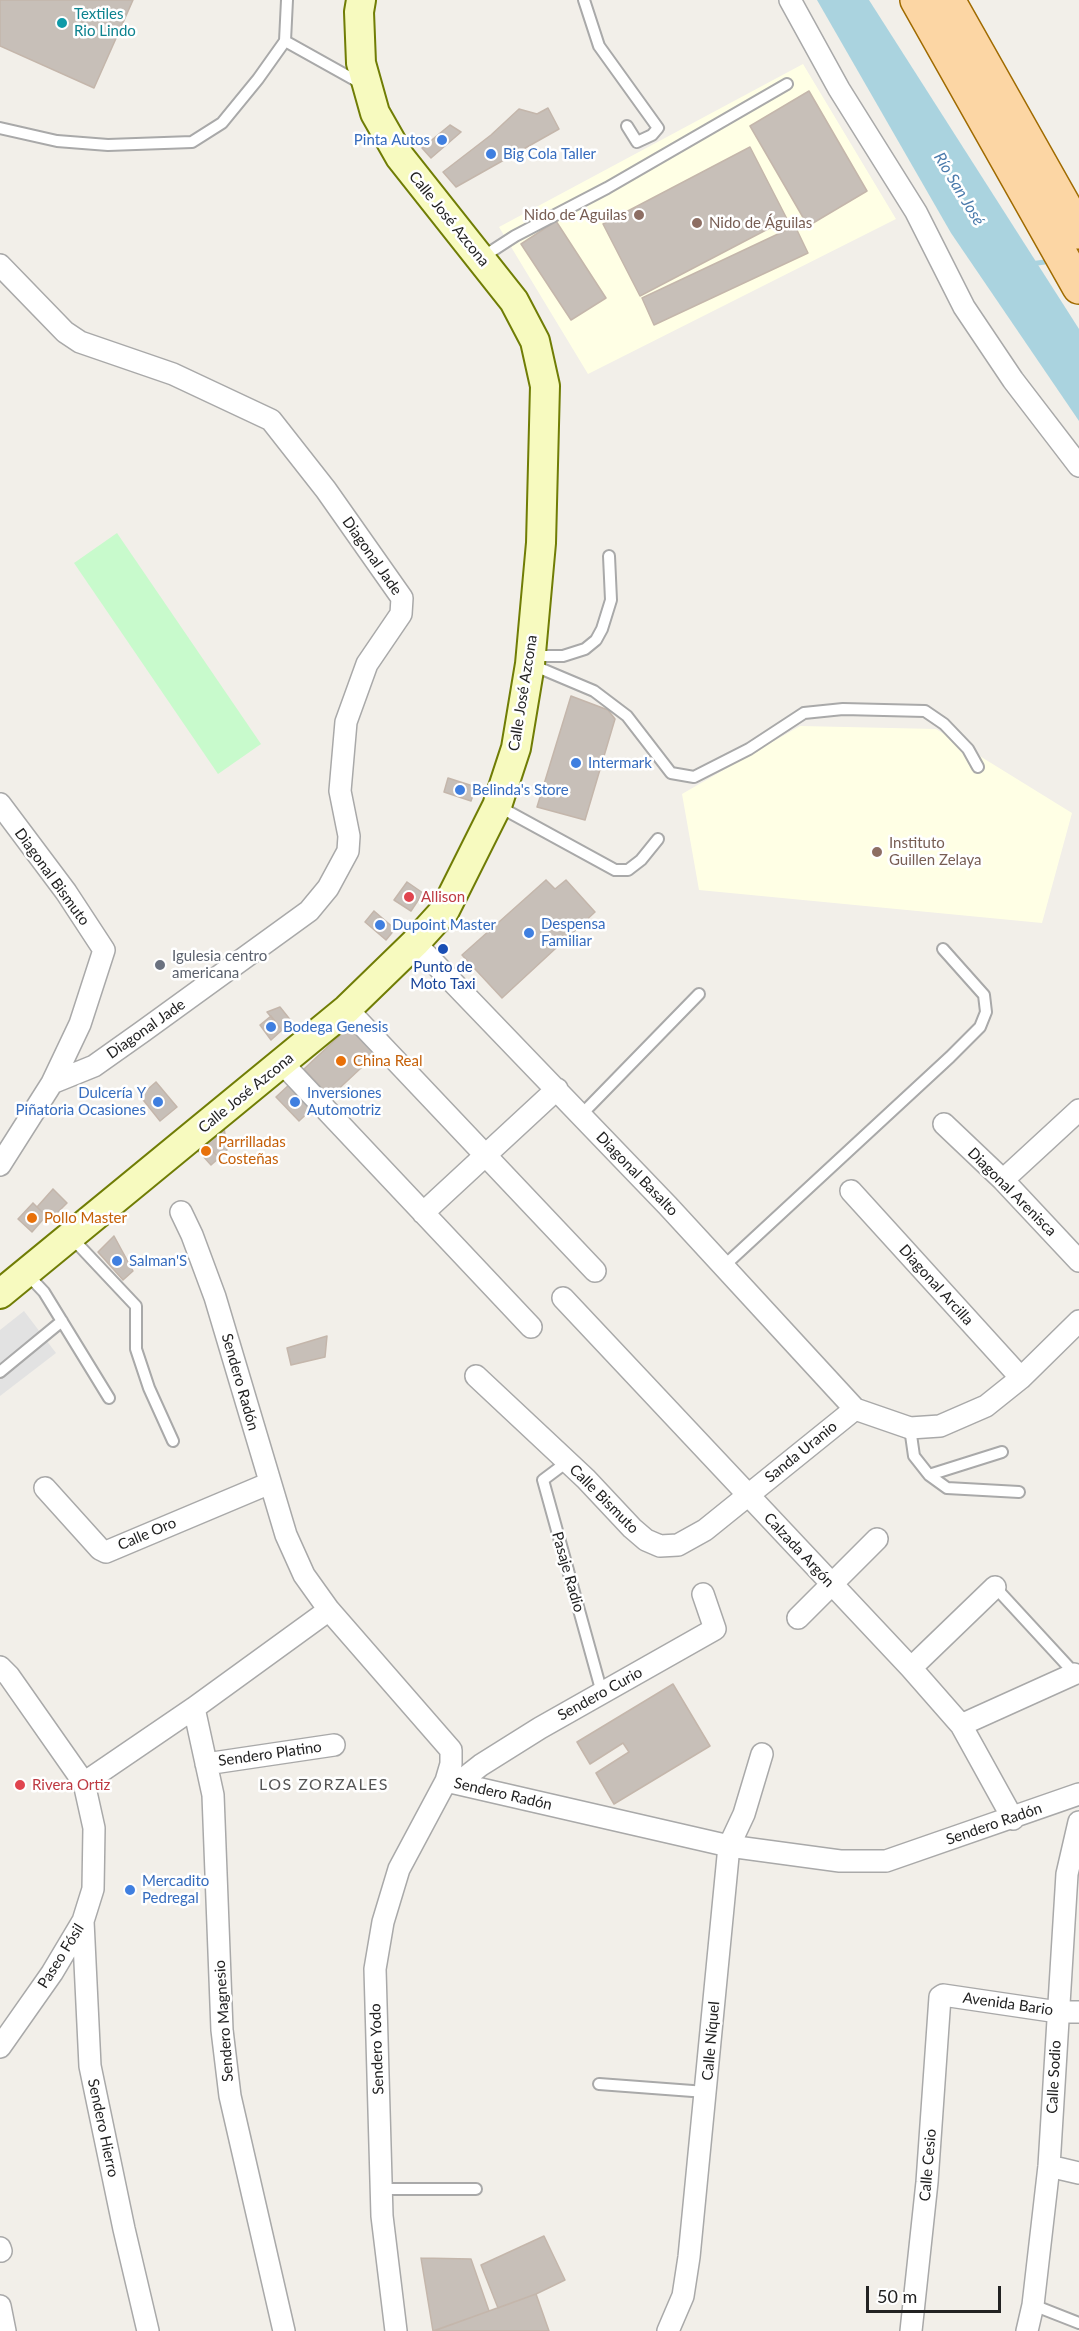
<!DOCTYPE html>
<meta charset="utf-8">
<style>
body{margin:0}
#map{position:relative;width:1079px;height:2331px;overflow:hidden;background:#f2efe9;font-family:Lato,sans-serif}
canvas{display:block}
.scale{position:absolute;left:866px;top:2286px;width:135px;height:27px;box-sizing:border-box;border:3px solid #222;border-top:0;padding-left:8px;font-size:18px;line-height:21px;white-space:nowrap;color:#222;-webkit-text-stroke:4px #fff;paint-order:stroke}
</style>
<div id="map">
<canvas width="1079" height="2331"></canvas>
<div class="scale">50 m</div>
</div>
<script>
const context = document.querySelector('canvas').getContext('2d');
context.lineJoin = 'round';
function paint(path, color) { context.fillStyle = color; context.fill(path, 'evenodd'); }
const toPath = rows => new Path2D(rows.map(r => 'M' + r).join(''));
function trace(path, color, width, dash) { context.strokeStyle = color; context.lineWidth = width; context.lineCap = dash ? 'butt' : 'round'; context.setLineDash(dash || []); context.stroke(path); }
function drawText(font, color, halo, rows, align = 'center') {
  context.font = font + ' Lato,sans-serif'; context.lineWidth = 5; context.setLineDash([]); context.textBaseline = 'middle'; context.strokeStyle = halo; context.fillStyle = color; for (const [text, x, y, turn = 0] of rows) {
    context.save(); context.translate(x, y); context.rotate((+turn || 0) * Math.PI / 180); context.textAlign = isNaN(turn) ? turn : align; if (halo) context.strokeText(text, 0, 0); context.fillText(text, 0, 0); context.restore();
  }
}
paint(toPath([
 [803,64,896,219,588,374,499,227],
 [800,726,936,729,1072,813,1042,923,699,890,682,794]
]), '#ffffe5');
paint(toPath([
 [117,533,261,744,218,774,74,563]
]), '#c8facc');
paint(toPath([
 [24,1311,56,1353,0,1396,0,1330]
]), '#e2e2e2');
paint(toPath([
 [817,0,869,0,1079,329,1079,421,951,233]
]), '#aad3df');
trace(toPath([
 [1031,264,1051,261]
]), '#aad3df', 5);
const building = toPath([
 [0,0,133,0,94,88,0,46,0,0],
 [809,91,867,191,808,226,750,126,809,91],
 [548,108,559,129,456,187,443,172,491,135,519,109,537,114,548,108],
 [450,125,461,132,431,158,422,148,450,125],
 [750,147,787,219,640,296,603,224,750,147],
 [556,221,606,298,571,320,521,244,556,221],
 [795,226,808,253,654,325,642,298,795,226],
 [571,696,608,710,615,719,585,820,537,807,571,696],
 [448,778,476,787,471,801,444,792,448,778],
 [546,880,555,889,566,880,595,912,502,998,462,955,546,880],
 [407,882,423,893,411,911,394,900,407,882],
 [374,911,395,929,386,940,365,922,374,911],
 [280,1007,292,1022,282,1030,267,1012,280,1007],
 [271,1016,282,1030,271,1040,260,1025,271,1016],
 [351,1025,377,1053,330,1097,304,1069,351,1025],
 [156,1082,177,1107,160,1121,140,1096,156,1082],
 [291,1083,314,1107,299,1121,276,1097,291,1083],
 [222,1112,227,1150,219,1158,201,1138,222,1112],
 [201,1138,219,1158,211,1165,193,1145,201,1138],
 [53,1189,67,1203,50,1220,37,1207,53,1189],
 [33,1203,46,1216,32,1232,18,1219,33,1203],
 [114,1236,133,1271,123,1280,98,1252,114,1236],
 [327,1336,325,1357,291,1365,287,1348,327,1336],
 [673,1684,710,1746,614,1804,596,1773,629,1752,623,1743,590,1764,577,1742,673,1684],
 [544,2236,565,2280,536,2294,498,2308,481,2265,544,2236],
 [421,2258,471,2259,489,2311,433,2331,421,2258],
 [536,2294,549,2331,434,2331,489,2311,536,2294]
]);
paint(building, '#c7bfb8');
trace(building, '#c4b6ab', 1.5);
const lane = toPath([
 [584,0,599,46,658,128,652,135,637,142,627,126],
 [285,41,362,84],
 [0,128,57,141,108,145,192,142,222,123,258,79,285,41,287,0],
 [481,258,515,236,607,188,787,84],
 [531,656,563,656,585,649,596,640,602,629,611,600,609,556],
 [530,664,594,691,627,716,671,773,694,777,749,749,804,713,843,709,925,711,944,724,968,749,978,767],
 [498,806,615,870,628,870,641,860,658,839],
 [581,1115,699,994],
 [71,1237,136,1306,136,1349,149,1388,173,1441],
 [724,1266,950,1057,980,1027,986,1012,984,995,943,949],
 [26,1273,44,1292,109,1398],
 [0,1372,62,1321],
 [910,1428,914,1456,929,1475,947,1488,1019,1492],
 [567,1462,543,1480,602,1693],
 [929,1475,1002,1452],
 [995,1587,1077,1676],
 [599,2084,706,2092],
 [382,2189,476,2189],
 [1033,2305,1079,2323]
]);
const street = toPath([
 [790,0,839,89,916,212,964,307,1013,380,1079,466],
 [0,265,65,332,80,342,173,374,271,420,326,490,402,598,401,614,367,664,346,722,340,791,349,836,348,851,328,888,309,911,142,1032,94,1066,52,1083],
 [0,804,66,892,104,950,80,1024,52,1083,0,1165],
 [415,943,668,1206,855,1409,910,1428,940,1426,986,1406,1021,1378,1079,1321],
 [347,1009,595,1271],
 [283,1064,531,1327],
 [944,1124,1003,1180,1079,1261],
 [1003,1180,1079,1110],
 [851,1191,1021,1378],
 [181,1212,192,1235,215,1297,286,1535,304,1575,329,1610,451,1750,451,1764,446,1781,399,1869,383,1922,375,1969,382,2216,396,2331],
 [423,1213,557,1089],
 [563,1298,911,1668,961,1725,1013,1819],
 [476,1376,586,1479,632,1528,646,1540,660,1546,678,1545,705,1530,855,1409],
 [45,1488,100,1549,106,1552,270,1483],
 [798,1618,877,1539],
 [0,1667,9,1676,84,1783,94,1828,93,1889,83,1921,52,1973,0,2047],
 [911,1668,995,1587],
 [194,1708,213,1795,222,2030,230,2096,284,2331],
 [961,1725,1074,1674],
 [206,1764,334,1745],
 [446,1781,729,1846,840,1861,886,1861,1079,1794],
 [84,1783,194,1708,329,1610],
 [458,1783,481,1765,540,1728,715,1629,703,1594],
 [83,1921,90,2066,124,2229,148,2331],
 [1049,2166,1079,2173],
 [0,2248,1,2251],
 [0,2306,5,2331],
 [668,2331,683,2296,689,2257,729,1846,744,1814,762,1754],
 [911,2331,927,2182,940,1997,943,1995,1058,2012,1079,2012],
 [1027,2331,1033,2305,1049,2166,1067,1874,1079,1822]
]);
const secondary = toPath([
 [0,1294,347,1009,415,943,445,910,497,806,516,748,530,664,541,543,545,386,535,341,514,301,400,157,375,113,361,63,359,12,361,0]
]);
const primary = toPath([
 [917,0,1079,287],
 [948,0,1079,232]
]);
trace(lane, '#a9a9a9', 14);
trace(street, '#a9a9a9', 24);
trace(secondary, '#707d05', 32);
trace(primary, '#a06b00', 36);
trace(lane, '#fff', 10);
trace(street, '#fff', 21);
trace(secondary, '#f7fabf', 28);
trace(primary, '#fcd6a4', 33);
for (const [x, y, r, color] of [
 [62,23,6,"#0f9aa8"],
 [442,140,6,"#3f7fe0"],
 [491,154,6,"#3f7fe0"],
 [639,215,6,"#8d6e63"],
 [697,223,6,"#8d6e63"],
 [576,763,6,"#3f7fe0"],
 [460,790,6,"#3f7fe0"],
 [877,852,6,"#8d6e63"],
 [409,897,6,"#e0444e"],
 [380,925,6,"#3f7fe0"],
 [529,933,6,"#3f7fe0"],
 [443,949,6,"#1a4fb4"],
 [160,965,6,"#6b7280"],
 [271,1027,6,"#3f7fe0"],
 [341,1061,6,"#e8710a"],
 [158,1102,6,"#3f7fe0"],
 [295,1102,6,"#3f7fe0"],
 [206,1151,6,"#e8710a"],
 [32,1218,6,"#e8710a"],
 [117,1261,6,"#3f7fe0"],
 [20,1785,6,"#e0444e"],
 [130,1890,6,"#3f7fe0"]
]) { const dot = new Path2D(); dot.arc(x, y, r, 0, 2 * Math.PI); context.fillStyle = color; context.fill(dot); trace(dot, '#fff', 2); }
drawText('15px', '#0d838f', '#fff', [
 ["Textiles",74,14],
 ["Rio Lindo",74,31]
], 'left');
drawText('15px', '#366cbe', '#fff', [
 ["Pinta Autos",430,140,"right"],
 ["Big Cola Taller",503,154],
 ["Intermark",588,763],
 ["Belinda's Store",472,790],
 ["Despensa",541,924],
 ["Familiar",541,941],
 ["Dupoint Master",392,925],
 ["Bodega Genesis",283,1027],
 ["Dulcería Y",146,1093,"right"],
 ["Piñatoria Ocasiones",146,1110,"right"],
 ["Inversiones",307,1093],
 ["Automotriz",307,1110],
 ["Salman'S",129,1261],
 ["Mercadito",142,1881],
 ["Pedregal",142,1898]
], 'left');
drawText('15px', '#785e54', '#fff', [
 ["Nido de Aguilas",627,215,"right"],
 ["Nido de Águilas",709,223],
 ["Instituto",889,843],
 ["Guillen Zelaya",889,860]
], 'left');
drawText('15px', '#222', '#fff', [
 ["Calle José Azcona",449,219,51],
 ["Diagonal Jade",372,556,55],
 ["Calle José Azcona",523,693,-81],
 ["Diagonal Bismuto",52,877,54],
 ["Diagonal Jade",146,1029,-35],
 ["Calle José Azcona",246,1093,-39],
 ["Diagonal Basalto",637,1174,46],
 ["Diagonal Arenisca",1012,1192,45],
 ["Diagonal Arcilla",936,1285,48],
 ["Sendero Radón",240,1382,74],
 ["Sanda Uranio",801,1452,-39],
 ["Calle Bismuto",604,1499,45],
 ["Calle Oro",147,1534,-23],
 ["Calzada Argón",799,1550,47],
 ["Pasaje Radio",568,1572,74],
 ["Sendero Curio",600,1694,-29],
 ["Sendero Platino",270,1754,-8],
 ["Sendero Radón",503,1794,13],
 ["Sendero Radón",994,1824,-19],
 ["Paseo Fósil",61,1956,-58],
 ["Avenida Bario",1008,2004,8],
 ["Sendero Magnesio",224,2021,-94],
 ["Calle Níquel",711,2041,-85],
 ["Sendero Yodo",377,2049,-92],
 ["Calle Sodio",1054,2077,-87],
 ["Sendero Hierro",103,2128,78],
 ["Calle Cesio",928,2165,-85]
]);
drawText('15px', '#be3a42', '#fff', [
 ["Allison",421,897],
 ["Rivera Ortiz",32,1785]
], 'left');
drawText('15px', '#5b616d', '#fff', [
 ["Igulesia centro",172,956],
 ["americana",172,973]
], 'left');
drawText('15px', '#164399', '#fff', [
 ["Punto de",443,967],
 ["Moto Taxi",443,984]
]);
drawText('15px', '#c56008', '#fff', [
 ["China Real",353,1061],
 ["Parrilladas",218,1142],
 ["Costeñas",218,1159],
 ["Pollo Master",44,1218]
], 'left');
drawText('italic 16px', '#4a7aab', '#fff', [
 ["Río San José",959,189,59]
]);
context.letterSpacing = '1.5px';
drawText('16px', '#555', '#fff', [
 ["LOS ZORZALES",324,1785]
]);
context.letterSpacing = '0px';
</script>
